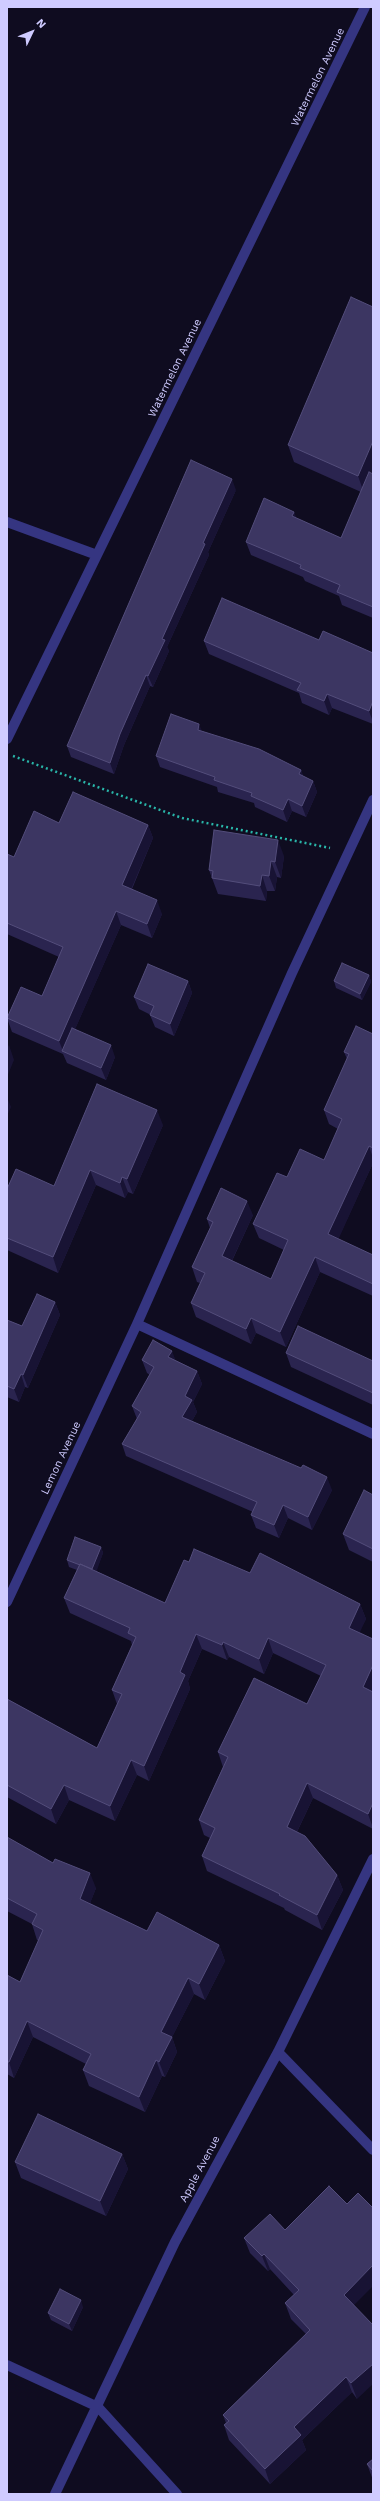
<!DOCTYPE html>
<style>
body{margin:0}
#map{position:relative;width:380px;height:2501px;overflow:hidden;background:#0f0c20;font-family:"Work Sans",sans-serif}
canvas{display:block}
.frame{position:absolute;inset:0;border:8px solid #cfcbff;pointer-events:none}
.north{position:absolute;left:12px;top:12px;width:40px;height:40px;-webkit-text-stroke:3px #0f0c20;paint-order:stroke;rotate:47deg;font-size:11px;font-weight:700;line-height:16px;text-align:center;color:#cfcbff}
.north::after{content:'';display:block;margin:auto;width:14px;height:18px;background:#cfcbff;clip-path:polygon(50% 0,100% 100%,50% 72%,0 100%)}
</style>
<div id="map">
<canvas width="380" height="2501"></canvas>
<div class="frame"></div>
<div class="north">N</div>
</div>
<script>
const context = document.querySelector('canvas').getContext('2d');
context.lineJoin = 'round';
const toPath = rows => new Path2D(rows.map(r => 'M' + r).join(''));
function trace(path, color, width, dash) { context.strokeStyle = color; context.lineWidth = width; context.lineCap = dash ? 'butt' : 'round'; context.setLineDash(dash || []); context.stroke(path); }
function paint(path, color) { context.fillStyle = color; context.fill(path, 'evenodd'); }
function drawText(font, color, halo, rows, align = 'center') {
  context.font = font + ' "Work Sans",sans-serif'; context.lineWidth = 3; context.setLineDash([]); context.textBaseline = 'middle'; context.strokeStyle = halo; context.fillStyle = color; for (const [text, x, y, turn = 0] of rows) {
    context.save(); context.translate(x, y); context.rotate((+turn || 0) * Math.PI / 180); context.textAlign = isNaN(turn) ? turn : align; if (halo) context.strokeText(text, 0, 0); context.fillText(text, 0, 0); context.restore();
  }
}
trace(toPath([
 [13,756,182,818,330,848]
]), '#29b5a8', 2.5, [2, 3]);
trace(toPath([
 [7,522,97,555],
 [7,739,365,7],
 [137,1324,373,1434],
 [7,1602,137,1324,292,973,373,800],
 [278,2052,373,2150],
 [7,2365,98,2407,177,2494],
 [55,2494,175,2242,278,2052,373,1859]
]), '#353581', 10);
paint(toPath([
 [288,445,373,474,373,618,342,605,339,596,305,581,303,577,251,555,246,542,294,512,296,518,341,538,361,492,294,462],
 [236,490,208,552,209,555,167,647,169,651,153,687,150,686,124,745,114,774,71,757,67,746],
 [319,640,373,653,373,724,332,708,329,715,302,703,299,693,209,654,204,641],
 [202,731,301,770,303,776,313,781,317,792,306,817,292,811,287,822,255,807,254,803,218,792,217,787,160,767,156,756],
 [59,823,148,825,153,838,132,889,162,914,152,938,121,925,75,1029,115,1057,106,1080,67,1063,63,1054,12,1032,7,1018,42,996,59,957,7,934,7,854,14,857],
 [284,856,281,878,277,877,275,891,267,891,266,901,218,894,209,870],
 [369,975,371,982,362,1000,336,988,334,981],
 [188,981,192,993,174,1036,155,1027,150,1015,151,1015,139,1009,134,997],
 [373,1034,373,1163,338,1239,373,1255,373,1296,320,1272,286,1347,256,1333,251,1344,196,1317,191,1303,200,1283,197,1282,192,1267,210,1228,207,1219,253,1215,232,1261,271,1279,284,1250,259,1238,253,1224,287,1177,324,1160,338,1129,329,1124,324,1110,347,1059,344,1052],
 [163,1125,133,1194,128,1192,125,1198,96,1185,58,1273,7,1250,7,1189,54,1186],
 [55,1302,60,1315,28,1388,25,1387,19,1402,7,1397,7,1320,22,1326],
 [286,1353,373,1361,373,1405,291,1367],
 [142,1360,175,1360,197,1371,202,1384,193,1402,197,1412,192,1421,332,1490,312,1530,288,1518,279,1538,256,1528,251,1515,253,1512,126,1456,122,1444,137,1419,132,1406,150,1375,147,1373],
 [373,1495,373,1562,349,1550,343,1534],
 [101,1547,103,1553,96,1571,165,1603,189,1562,250,1573,360,1604,366,1619,359,1632,373,1639,373,1829,313,1798,297,1832,337,1875,343,1890,322,1930,285,1910,284,1908,207,1871,202,1856,210,1838,204,1835,199,1820,223,1767,218,1752,307,1704,321,1676,273,1653,264,1674,229,1657,227,1660,202,1649,188,1681,190,1689,149,1781,137,1775,115,1821,69,1800,56,1824,7,1797,7,1699,97,1748,117,1704,112,1690,132,1645,131,1641,70,1613,64,1598,77,1570,69,1567,67,1560],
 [7,1837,96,1888,90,1903,147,1931,219,1945,225,1961,205,2000,194,1994,172,2037,177,2052,165,2077,162,2076,145,2112,89,2086,83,2070,86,2064,33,2037,14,2078,7,2074,7,1975,20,1982,39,1941,37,1940,32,1924,7,1911],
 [122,2154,128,2169,106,2216,21,2178,15,2162],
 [244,2238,354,2306,357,2399,352,2392,302,2440,306,2450,270,2484,229,2440,224,2425,226,2423,223,2415,306,2334,291,2319,285,2303,294,2295,270,2269,268,2271,250,2253],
 [83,2307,72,2331,51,2320,48,2313],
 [373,2459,373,2480,367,2464]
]), '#2a244f');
paint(toPath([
 [373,441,373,473,364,493,358,476],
 [232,479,236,490,208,552,209,555,167,647,169,651,153,687,148,676,162,639,203,543],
 [294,512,299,525,292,516],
 [146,675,150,686,124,745,114,774,110,763,120,734],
 [327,694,332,708,329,715,324,701],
 [373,701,373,722,369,711],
 [199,724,204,736,198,730],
 [301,770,305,782,299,774],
 [313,781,317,792,306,817,302,806],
 [288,799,292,811,287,822,283,810],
 [148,825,153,838,127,899,122,885],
 [278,840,284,856,281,878,275,862],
 [271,861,277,877,275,891,269,876],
 [262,875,267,891,266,901,260,886],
 [157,900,162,914,152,938,147,924],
 [116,911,121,925,65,1052,63,1051,59,1041],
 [369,975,371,982,362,1000,360,994],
 [188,981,192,993,174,1036,170,1024],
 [9,1045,14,1060,7,1077,7,1048],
 [111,1045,115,1057,106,1080,101,1068],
 [7,1097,11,1107,7,1116],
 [157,1110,163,1125,133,1194,127,1179],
 [369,1146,373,1158,373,1163,334,1249,328,1234],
 [90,1170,96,1185,58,1273,53,1257],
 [122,1177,128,1192,125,1198,120,1183],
 [247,1201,253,1215,227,1271,222,1256],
 [315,1257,320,1272,286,1347,280,1332],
 [55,1302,60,1315,28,1388,23,1375],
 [251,1318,256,1333,251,1344,246,1329],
 [172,1351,177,1364,168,1357],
 [197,1371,202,1384,193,1402,197,1412,187,1430,182,1417,185,1396],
 [21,1374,25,1387,19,1402,14,1389],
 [327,1477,332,1490,312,1530,308,1517],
 [283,1505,288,1518,279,1538,274,1525],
 [101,1547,103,1553,95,1576,92,1570],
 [360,1604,366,1619,355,1643,349,1628],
 [196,1634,202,1649,188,1681,190,1689,149,1781,144,1766,180,1672],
 [268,1638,273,1653,264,1674,259,1659],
 [223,1642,229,1657,227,1660,222,1645],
 [373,1665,373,1692,363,1687],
 [131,1760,137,1775,115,1821,110,1806],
 [307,1783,313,1798,292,1842,287,1827],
 [64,1785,69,1800,56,1824,51,1809],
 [373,1803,373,1828,368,1814],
 [90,1873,96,1888,86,1914,80,1899],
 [337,1875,343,1890,322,1930,317,1915],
 [219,1945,225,1961,205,2000,199,1984],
 [188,1978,194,1994,172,2037,177,2052,165,2077,159,2062,161,2032],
 [27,2021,33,2037,14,2078,9,2062],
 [156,2060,162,2076,145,2112,139,2097],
 [122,2154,128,2169,106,2216,100,2201],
 [264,2254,270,2269,268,2271,262,2256],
 [373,2265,373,2286,349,2310,344,2295],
 [81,2300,83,2307,72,2331,69,2324],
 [373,2364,373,2384,357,2399,351,2383],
 [346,2377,352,2392,302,2440,306,2450,270,2484,265,2469,294,2427]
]), '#181334');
const building = toPath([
 [351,297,373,307,373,441,358,476,288,445,351,297],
 [191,460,232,479,203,543,205,544,162,639,165,640,148,676,146,675,120,734,110,763,67,746,191,460],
 [369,472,373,474,373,607,337,592,340,585,300,568,301,565,246,542,264,498,294,512,292,516,341,538,369,472],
 [222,598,319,640,323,631,373,653,373,701,369,711,327,694,324,701,297,690,301,683,204,641,222,598],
 [171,714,199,724,198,730,259,749,301,770,299,774,313,781,302,806,288,799,283,810,251,796,252,793,214,780,215,777,156,756,171,714],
 [73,792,148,825,122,885,157,900,147,924,116,911,59,1041,7,1018,21,987,42,996,63,947,7,923,7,854,14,857,34,811,59,823,73,792],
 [214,830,278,840,275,862,271,861,269,876,262,875,260,886,212,878,213,871,209,870,214,830],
 [342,963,369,975,360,994,334,981,342,963],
 [148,964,188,981,170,1024,150,1015,154,1006,134,997,148,964],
 [356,1026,373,1034,373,1148,369,1146,328,1234,373,1255,373,1284,315,1257,280,1332,251,1318,246,1329,191,1303,205,1273,192,1267,213,1222,207,1219,221,1188,247,1201,222,1256,271,1279,288,1240,253,1224,277,1173,287,1177,300,1149,324,1160,342,1119,324,1110,349,1054,344,1052,356,1026],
 [72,1028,111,1045,101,1068,62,1051,72,1028],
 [97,1084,157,1110,127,1179,122,1177,120,1183,90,1170,53,1257,7,1238,7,1189,16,1169,54,1186,97,1084],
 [37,1294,55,1302,23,1375,21,1374,14,1389,7,1386,7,1320,22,1326,37,1294],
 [298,1326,373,1361,373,1393,286,1353,298,1326],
 [153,1340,172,1351,168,1357,197,1371,185,1396,192,1400,182,1417,301,1468,303,1465,327,1477,308,1517,283,1505,274,1525,251,1515,257,1502,122,1444,141,1412,132,1406,154,1367,142,1360,153,1340],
 [364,1490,373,1495,373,1549,343,1534,364,1490],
 [75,1537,101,1547,92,1569,80,1564,80,1565,67,1560,75,1537],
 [194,1549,250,1573,260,1553,360,1604,349,1628,373,1639,373,1665,363,1687,373,1692,373,1803,368,1814,307,1783,287,1827,305,1836,337,1875,317,1915,279,1895,280,1894,202,1856,215,1828,199,1820,228,1757,218,1752,254,1678,307,1704,326,1665,268,1638,259,1659,223,1642,222,1645,196,1634,180,1672,185,1675,144,1766,131,1760,110,1806,64,1785,51,1809,7,1785,7,1699,97,1748,122,1694,112,1690,136,1637,128,1633,130,1628,64,1598,80,1564,165,1603,184,1560,189,1562,194,1549],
 [7,1837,53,1863,55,1859,90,1873,80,1899,147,1931,157,1912,219,1945,199,1984,188,1978,161,2032,172,2037,159,2062,156,2060,139,2097,83,2070,91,2054,27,2021,9,2062,7,2062,7,1975,20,1982,43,1930,32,1924,37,1914,7,1898,7,1837],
 [38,2114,122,2154,100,2201,15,2162,38,2114],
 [329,2186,347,2204,358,2193,373,2208,373,2265,344,2295,373,2325,373,2364,351,2383,346,2377,294,2427,301,2435,265,2469,224,2425,229,2421,223,2415,310,2330,285,2303,299,2290,264,2254,262,2256,244,2238,270,2214,285,2230,329,2186],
 [60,2289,81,2300,69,2324,48,2313,60,2289],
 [373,2459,373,2471,367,2464,373,2459]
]);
paint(building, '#3c3662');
trace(building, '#534d7b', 1);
drawText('11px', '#cfcbff', '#0f0c20', [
 ["Watermelon Avenue",318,77,-64],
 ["Watermelon Avenue",175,368,-64],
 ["Lemon Avenue",61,1458,-65],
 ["Apple Avenue",200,2169,-62]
]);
</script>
